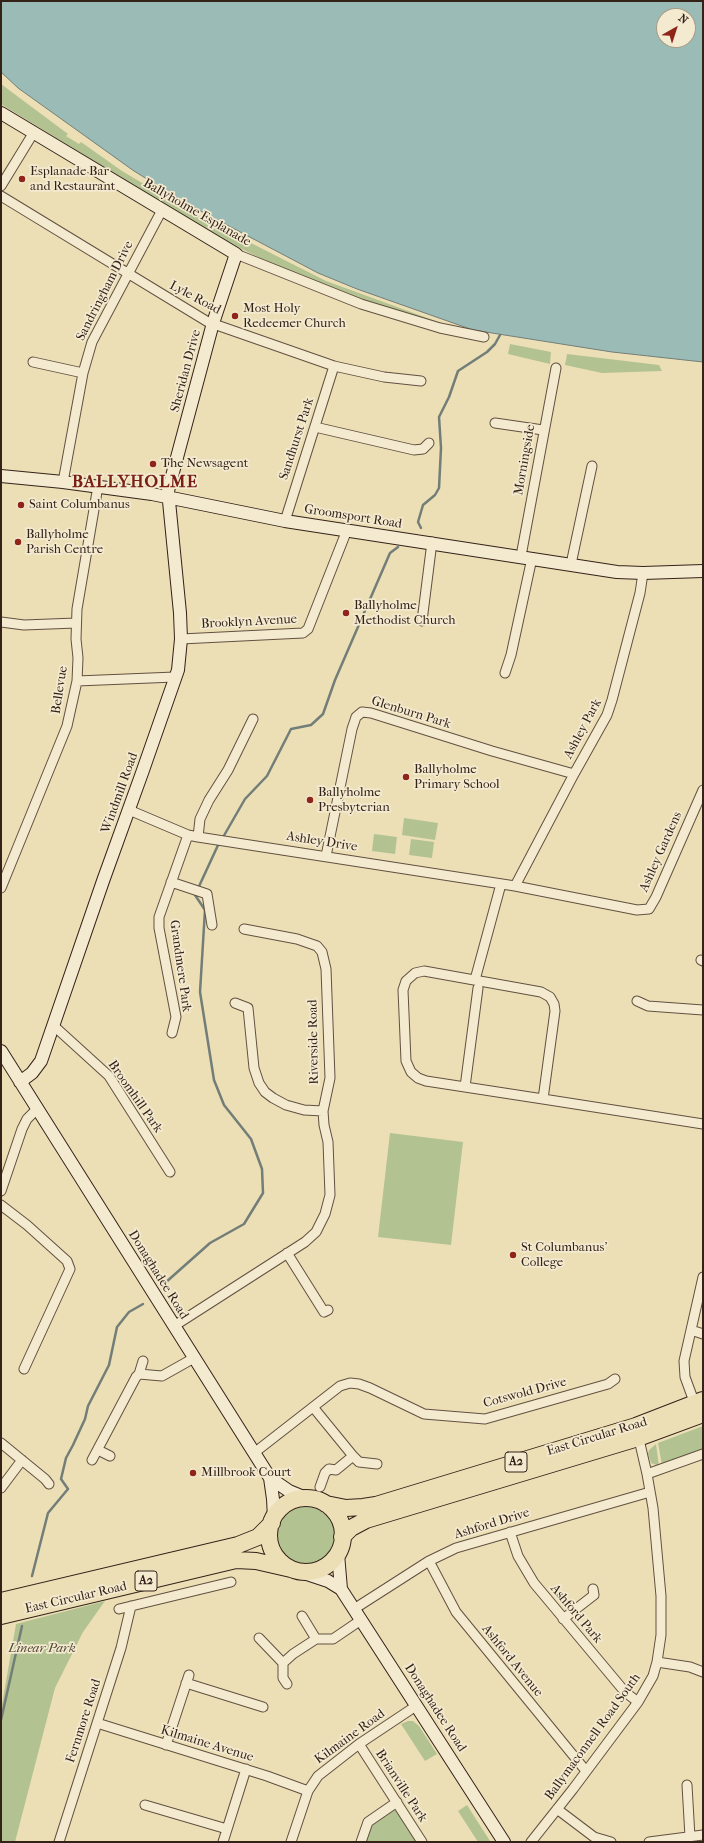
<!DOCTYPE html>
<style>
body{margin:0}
#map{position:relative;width:704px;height:1843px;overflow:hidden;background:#ecdfb6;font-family:"IM FELL French Canon",serif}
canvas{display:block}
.frame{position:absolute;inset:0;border:2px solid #342219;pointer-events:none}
.north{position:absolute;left:656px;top:8px;width:40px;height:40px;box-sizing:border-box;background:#f3ead0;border:1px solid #a79a87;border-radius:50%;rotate:39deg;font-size:11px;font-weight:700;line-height:16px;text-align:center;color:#342219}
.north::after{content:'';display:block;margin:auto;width:14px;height:18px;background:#8f2418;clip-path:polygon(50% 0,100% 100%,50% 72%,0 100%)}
</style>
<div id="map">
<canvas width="704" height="1843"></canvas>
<div class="frame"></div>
<div class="north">N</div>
</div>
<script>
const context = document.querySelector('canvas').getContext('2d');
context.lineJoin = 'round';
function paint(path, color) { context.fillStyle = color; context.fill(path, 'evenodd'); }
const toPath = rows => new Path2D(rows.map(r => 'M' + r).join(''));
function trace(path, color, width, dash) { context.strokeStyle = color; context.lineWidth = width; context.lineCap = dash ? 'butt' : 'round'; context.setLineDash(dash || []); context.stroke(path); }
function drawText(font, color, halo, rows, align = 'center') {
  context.font = font + ' "IM FELL French Canon",serif'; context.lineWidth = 3.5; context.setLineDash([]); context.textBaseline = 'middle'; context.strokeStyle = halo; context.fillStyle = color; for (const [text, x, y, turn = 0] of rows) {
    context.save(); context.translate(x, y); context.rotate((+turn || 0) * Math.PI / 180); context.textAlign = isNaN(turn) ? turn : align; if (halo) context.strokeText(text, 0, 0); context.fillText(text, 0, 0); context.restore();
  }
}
paint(toPath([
 [1,84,68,134,66,136,79,144,81,142,122,171,186,209,247,241,326,281,452,327,358,300,260,258,218,237,1,104],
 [510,344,551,352,550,364,508,354],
 [567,354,659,365,662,371,602,373,565,365],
 [404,818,438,823,435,840,402,835],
 [374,834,397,837,395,854,372,851],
 [411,839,434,842,432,858,409,855],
 [390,1133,463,1142,451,1245,378,1237],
 [703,1426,703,1450,662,1465,658,1443],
 [656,1444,659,1466,651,1463,648,1454,649,1450],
 '277 1536a29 29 0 1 1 58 0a29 29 0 1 1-58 0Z',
 [105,1601,83,1632,55,1688,15,1842,1,1842,1,1710,16,1624],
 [408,1721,413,1721,419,1726,437,1754,425,1761,401,1724],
 [467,1805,490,1841,488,1842,478,1842,458,1811],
 [393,1809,401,1814,419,1842,365,1842,372,1824]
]), '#b3c291');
const water = toPath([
 [1,1,703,1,703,362,612,352,473,330,357,289,318,273,189,205,134,171,18,88,1,72,1,1],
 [664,16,688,16,688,40,664,40,664,16]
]);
paint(water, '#9bbbb6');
trace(water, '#727e77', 1);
trace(toPath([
 [421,528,418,522,423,505,435,495,439,488,441,448,439,417,449,397,458,371,487,352,495,344,500,335],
 [222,839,245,799,267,776,291,729,311,725,323,714,335,680,390,553,398,547],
 [165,1283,210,1243,244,1224,263,1193,262,1169,251,1139,224,1105,214,1080,200,992,205,910,195,895,219,843],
 [32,1576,48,1513,68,1489,61,1479,66,1458,73,1445,85,1419,88,1406,109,1365,117,1327,129,1312,143,1304],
 [1,1720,22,1626]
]), '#727e77', 2.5);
const street = toPath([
 [1,186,34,132],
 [1,196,208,322,334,366,384,377,421,381],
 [236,254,361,304,440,328,484,337],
 [33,362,83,373],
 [495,423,543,430],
 [315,427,414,450,423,449,429,443],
 [63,482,83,373,92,342,162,210],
 [285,521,334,366],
 [521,556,556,368],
 [571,564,592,466],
 [422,621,432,542],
 [1,622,24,625,76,623],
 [181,639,303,633,308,629,347,530],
 [505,673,511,655,532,558],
 [77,681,175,677],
 [129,810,188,835,198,837,515,886,637,910,649,909,656,897,703,790],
 [198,837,200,819,209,800,228,770,253,719],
 [326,856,352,729,356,717,362,712,371,713,492,751,574,774],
 [171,882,207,894,212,925],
 [515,886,574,774,607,715,612,700,640,593,643,573],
 [1,888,67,726,77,681,78,658,76,639,77,609,98,486],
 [701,960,703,961],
 [477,980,476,976,501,884],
 [637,1001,648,1006,703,1010],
 [235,1003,248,1008,254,1068,259,1083,265,1092,273,1098,286,1105,304,1110,323,1111],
 [54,1026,109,1076,170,1172],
 [172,1033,176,1017,159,928,159,917,188,835],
 [465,1087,478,988],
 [543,1099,555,1011,554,1004,550,997,541,992,424,971,415,973,406,981,403,990,406,1061,411,1072,418,1078,426,1081,543,1099,703,1124],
 [1,1191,22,1129,27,1119,37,1109],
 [1,1205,27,1225,67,1261,70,1269,24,1369],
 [287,1253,324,1312,328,1310],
 [174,1326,305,1242,316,1232,325,1214,330,1195,328,1142,324,1125,323,1111,330,1078,326,969,322,952,317,946,297,939,244,929],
 [691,1330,703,1334],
 [139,1374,143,1361],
 [313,1407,353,1456,359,1462,377,1464],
 [696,1407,685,1377,684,1361,703,1277],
 [1,1443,45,1479,49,1484],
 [98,1450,110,1456],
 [254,1453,340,1386,350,1383,359,1384,370,1388,424,1414,485,1419,608,1384,615,1379],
 [92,1460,136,1377,139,1374,162,1376,194,1358],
 [647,1474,703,1454],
 [320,1487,325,1473,329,1469,336,1470,353,1456],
 [1,1488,22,1460],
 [510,1532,518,1556,534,1583,625,1692,638,1702],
 [429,1561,456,1612,586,1771],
 [119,1609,231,1582],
 [354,1609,429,1561,456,1548,650,1492],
 [302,1616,316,1639],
 [563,1619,594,1595,593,1589],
 [259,1638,283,1663,283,1678,287,1684],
 [657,1662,690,1667,703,1672],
 [283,1663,293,1654,316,1639,333,1639,361,1620],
 [186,1683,263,1707],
 [97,1723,267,1776,308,1791],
 [359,1744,422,1842],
 [166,1745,189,1675],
 [687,1785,690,1837],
 [145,1805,227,1829],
 [557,1809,594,1837,611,1842],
 [59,1842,121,1648,131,1606],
 [223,1842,246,1769],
 [291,1842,308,1791,318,1776,359,1744,416,1706],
 [361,1842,368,1822,397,1802],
 [531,1842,573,1789,638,1702,653,1676,657,1662,661,1635,661,1596,653,1508,647,1474,638,1435],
 [649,1842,703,1835]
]);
const secondary = toPath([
 [1,113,236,254,213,323,168,491,180,613,181,639,178,670,142,773,103,881,41,1061,32,1073,20,1082],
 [1,476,63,482,152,494,285,521,617,572,643,573,703,571],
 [1,1051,270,1478,289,1491,306,1498],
 [270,1478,273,1499,274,1518],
 [338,1554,341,1589,504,1842],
 [301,1572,328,1581,341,1589]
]);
const highway = toPath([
 '269 1535a37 37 0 1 1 74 0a37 37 0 1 1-74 0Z',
 [326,1504,346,1508,363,1507,376,1505,636,1426,703,1400],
 [342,1537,351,1528,366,1520,638,1438,703,1414],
 [1,1601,238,1545,258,1537,272,1523],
 [1,1616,236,1560,256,1561,291,1569]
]);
trace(street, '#625140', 11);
trace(secondary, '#342219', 14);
trace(highway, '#342219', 18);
trace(street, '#f3ead0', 9);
trace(secondary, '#f3ead0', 12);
trace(highway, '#ecdfb6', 16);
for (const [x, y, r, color] of [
 [22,179,4,"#8f2418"],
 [235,316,4,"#8f2418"],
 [153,464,4,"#8f2418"],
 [21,505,4,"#8f2418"],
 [18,542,4,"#8f2418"],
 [346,613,4,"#8f2418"],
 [406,777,4,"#8f2418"],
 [310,800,4,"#8f2418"],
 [513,1255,4,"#8f2418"],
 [193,1473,4,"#8f2418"]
]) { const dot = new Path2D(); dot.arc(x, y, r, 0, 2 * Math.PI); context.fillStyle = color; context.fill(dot); trace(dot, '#f3ead0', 1.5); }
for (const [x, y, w] of [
 [516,1462,22],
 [146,1581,22]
]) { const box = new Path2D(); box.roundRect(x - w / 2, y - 10, w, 20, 3); context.fillStyle = '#f3ead0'; context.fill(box); trace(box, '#342219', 1); }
drawText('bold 12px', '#342219', null, [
 ["A2",516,1462],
 ["A2",146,1581]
]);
drawText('13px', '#342219', '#f3ead0', [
 ["Esplanade Bar",30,172],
 ["and Restaurant",30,187],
 ["Most Holy",243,309],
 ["Redeemer Church",243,324],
 ["The Newsagent",161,464],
 ["Saint Columbanus",29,505],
 ["Ballyholme",26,535],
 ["Parish Centre",26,550],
 ["Ballyholme",354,606],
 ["Methodist Church",354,621],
 ["Ballyholme",414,770],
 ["Primary School",414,785],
 ["Ballyholme",318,793],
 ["Presbyterian",318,808],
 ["St Columbanus'",521,1248],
 ["College",521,1263],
 ["Millbrook Court",201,1473]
], 'left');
drawText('13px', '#342219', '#f3ead0', [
 ["Ballyholme Esplanade",197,213,30],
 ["Sandringham Drive",105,291,-63],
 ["Lyle Road",195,298,28],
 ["Sheridan Drive",186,371,-75],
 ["Sandhurst Park",297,439,-72],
 ["Morningside",525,460,-80],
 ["Groomsport Road",353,517,9],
 ["Brooklyn Avenue",249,622,-3],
 ["Bellevue",60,690,-81],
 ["Glenburn Park",411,713,17],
 ["Ashley Park",583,729,-62],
 ["Windmill Road",120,793,-70],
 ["Ashley Drive",322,842,9],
 ["Ashley Gardens",661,852,-66],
 ["Grandmere Park",180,966,82],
 ["Riverside Road",314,1042,-91],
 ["Broomhill Park",135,1097,55],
 ["Donaghadee Road",158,1275,58],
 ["Cotswold Drive",525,1393,-15],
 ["East Circular Road",597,1437,-17],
 ["Ashford Drive",492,1524,-17],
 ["East Circular Road",76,1598,-13],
 ["Ashford Park",576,1614,50],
 ["Ashford Avenue",512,1661,51],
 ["Donaghadee Road",435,1708,57],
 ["Fernmore Road",84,1721,-72],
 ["Kilmaine Road",350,1737,-36],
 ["Ballymaconnell Road South",593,1737,-54],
 ["Kilmaine Avenue",207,1744,17],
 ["Brianville Park",401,1786,57]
]);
drawText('italic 13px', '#544a37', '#f3ead0', [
 ["Linear Park",42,1649]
]);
context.letterSpacing = '1px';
drawText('bold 17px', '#7a1f14', '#f3ead0', [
 ["BALLYHOLME",135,483]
]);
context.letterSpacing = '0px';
</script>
